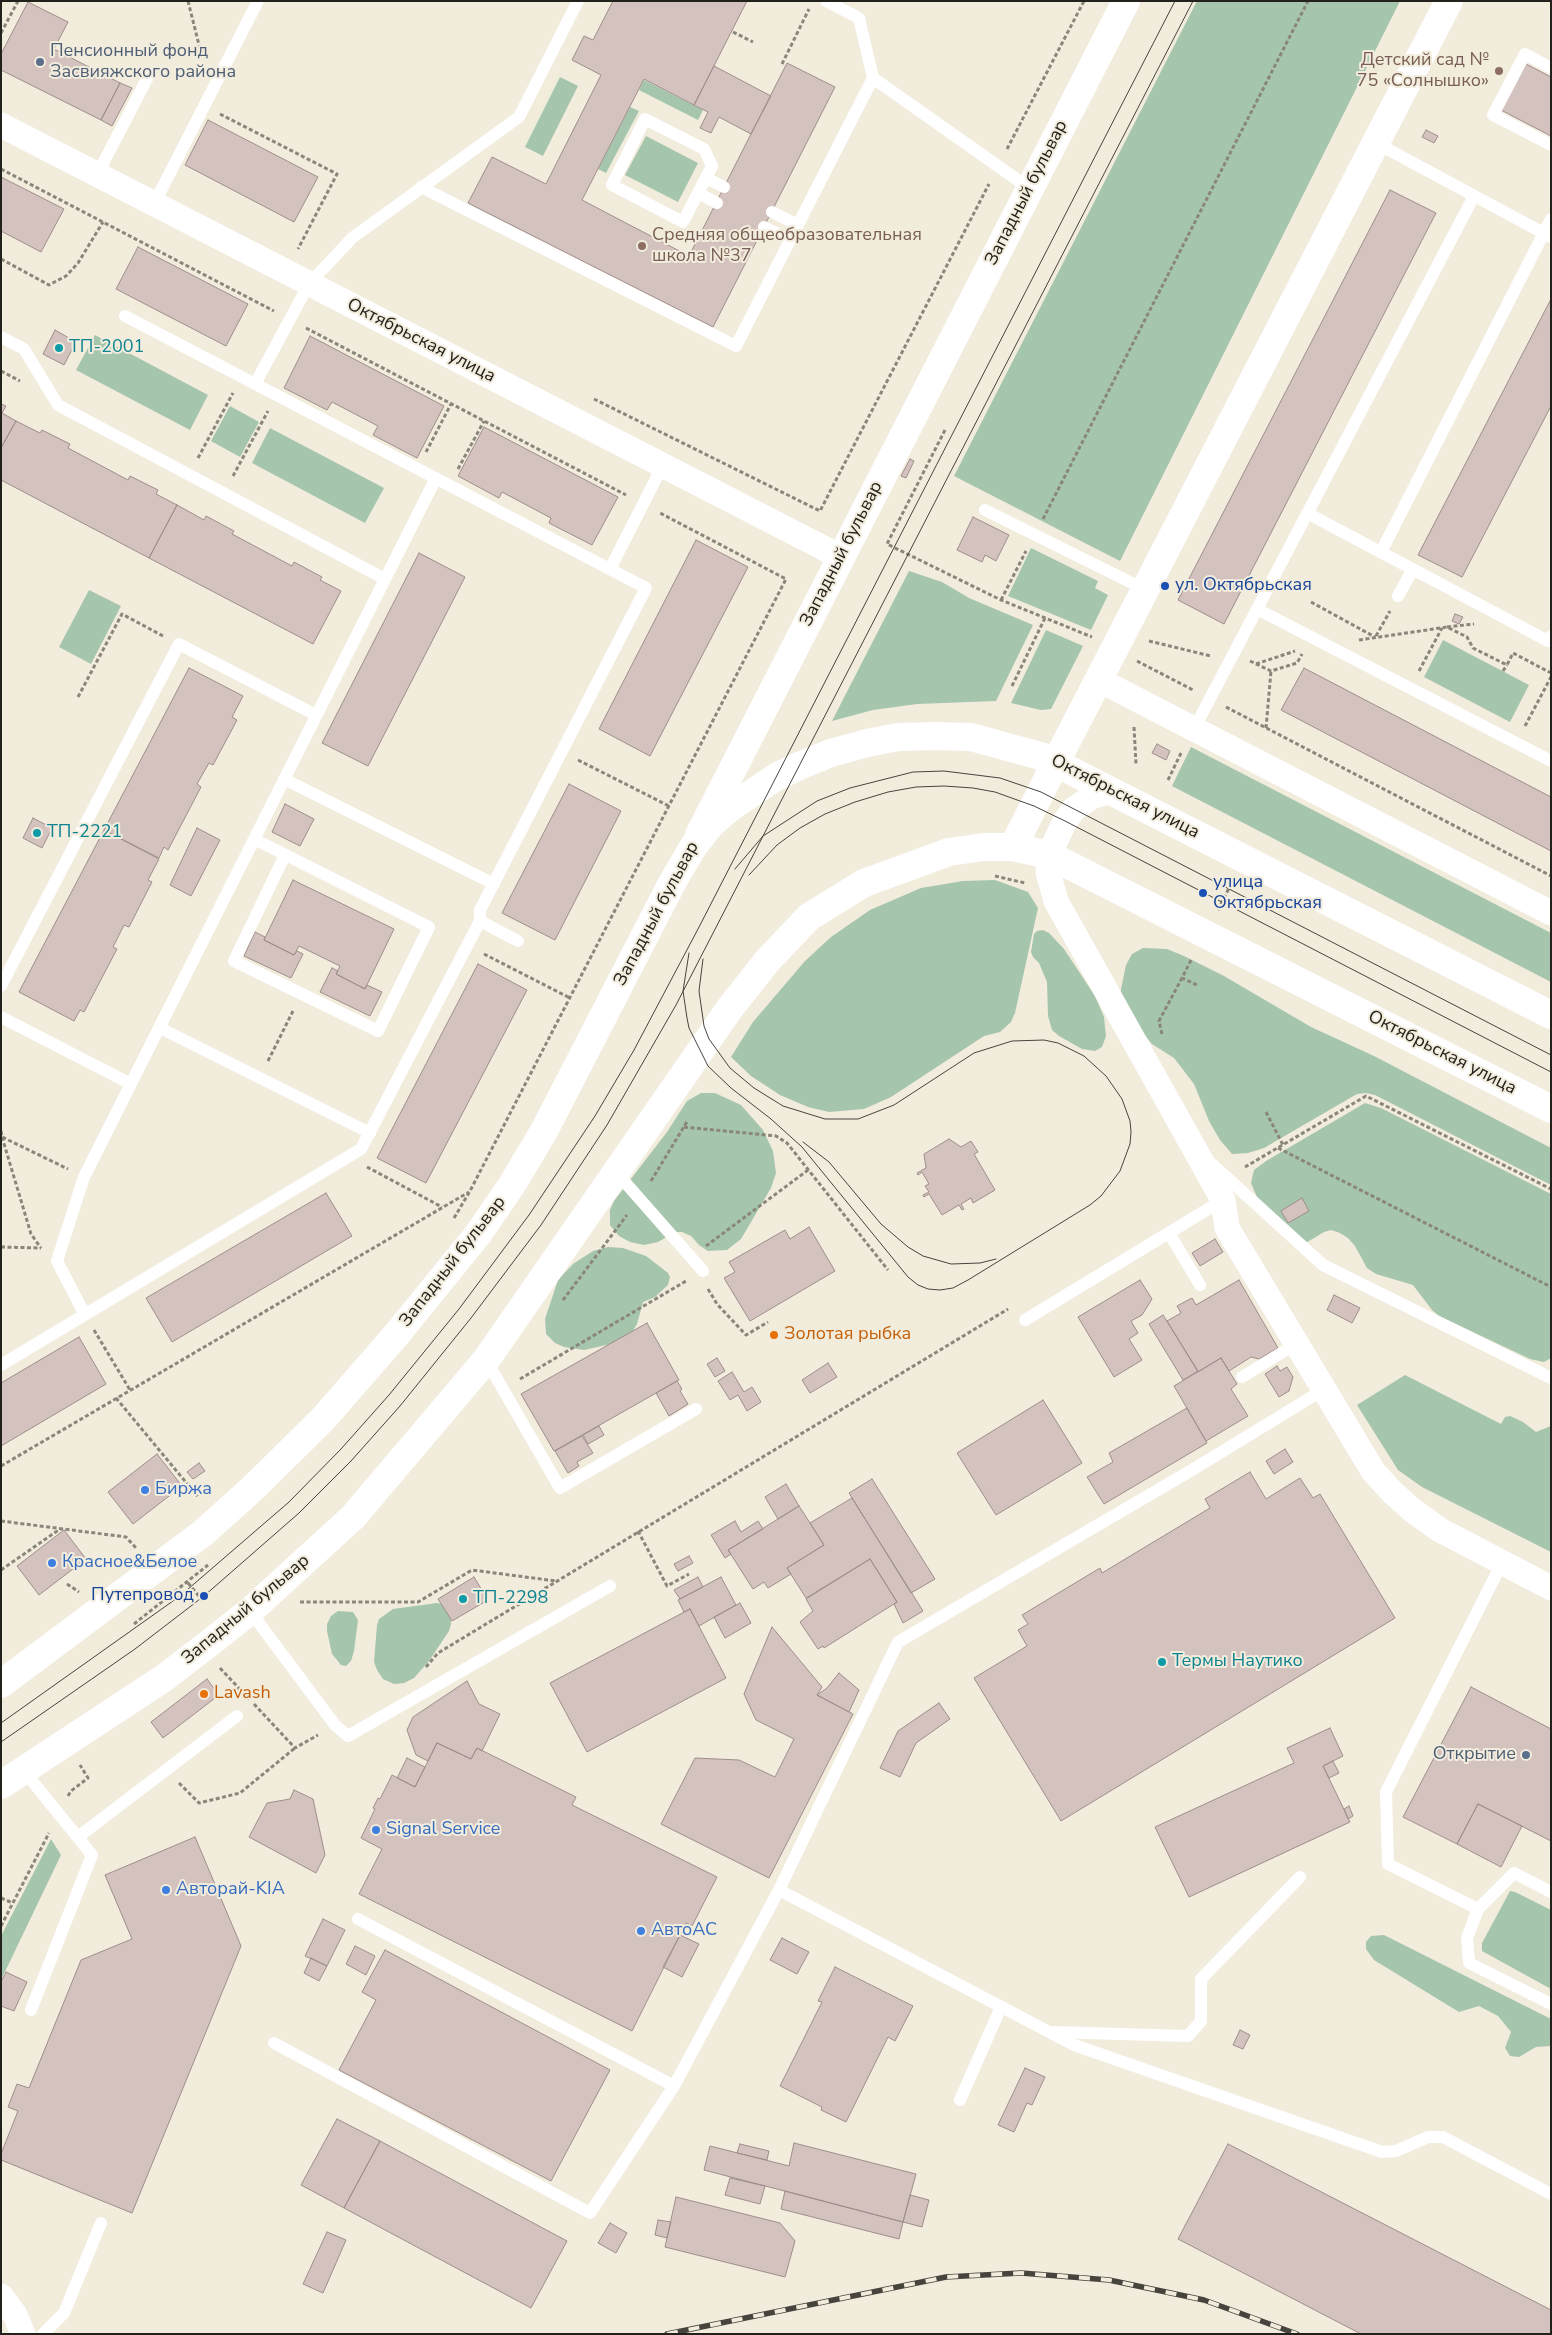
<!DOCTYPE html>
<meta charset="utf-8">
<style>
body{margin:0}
#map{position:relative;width:1552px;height:2335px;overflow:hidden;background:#f2ecdd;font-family:"Nunito Sans",sans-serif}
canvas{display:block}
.frame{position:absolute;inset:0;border:2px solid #23211b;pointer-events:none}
</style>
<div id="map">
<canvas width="1552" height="2335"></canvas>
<div class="frame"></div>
</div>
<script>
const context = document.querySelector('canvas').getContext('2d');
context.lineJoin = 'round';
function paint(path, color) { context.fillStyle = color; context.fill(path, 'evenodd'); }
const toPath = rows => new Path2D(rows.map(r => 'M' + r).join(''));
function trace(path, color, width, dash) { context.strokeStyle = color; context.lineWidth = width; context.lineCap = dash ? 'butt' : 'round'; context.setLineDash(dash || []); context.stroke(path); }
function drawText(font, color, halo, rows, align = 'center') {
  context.font = font + ' "Nunito Sans",sans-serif'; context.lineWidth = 4; context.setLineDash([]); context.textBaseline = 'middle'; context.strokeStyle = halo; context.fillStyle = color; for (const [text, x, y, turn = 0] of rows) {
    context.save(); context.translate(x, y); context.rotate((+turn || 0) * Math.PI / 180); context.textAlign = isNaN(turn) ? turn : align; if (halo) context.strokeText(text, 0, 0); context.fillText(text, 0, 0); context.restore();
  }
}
paint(toPath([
 [1197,1,1400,1,1120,561,954,476],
 [560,77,578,86,543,156,525,147],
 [644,80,703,110,698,120,639,90],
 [630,107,639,111,606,173,598,169],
 [646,136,698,163,678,202,625,175],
 [95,335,208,395,190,430,76,370],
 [230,406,259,422,240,457,211,441],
 [270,428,384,488,365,523,252,463],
 [1031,548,1098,581,1095,588,1108,595,1091,630,1008,596],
 [909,571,942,582,969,598,1033,625,996,701,917,704,873,710,832,721],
 [89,590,121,606,91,664,59,647],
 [1046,630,1083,646,1051,709,1041,710,1011,703],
 [1443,640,1529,685,1510,722,1424,677],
 [1191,747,1551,933,1551,982,1172,786],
 [995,880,1028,892,1038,908,1015,1013,1011,1022,1000,1032,984,1036,891,1097,864,1109,829,1112,808,1107,780,1095,751,1076,731,1057,753,1022,805,961,831,937,870,910,921,888,963,881],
 [1043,930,1049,933,1064,949,1095,996,1104,1017,1106,1036,1102,1047,1095,1051,1082,1049,1059,1036,1052,1030,1048,1016,1047,982,1039,963,1033,957,1031,952,1034,934,1037,931],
 [1143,948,1167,949,1184,956,1224,976,1311,1027,1374,1056,1551,1148,1551,1185,1375,1095,1366,1093,1357,1094,1264,1148,1248,1153,1232,1154,1220,1140,1209,1121,1194,1084,1174,1058,1152,1044,1131,1018,1120,994,1126,965,1132,954],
 [701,1093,715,1093,741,1105,763,1130,773,1151,776,1173,771,1188,741,1239,727,1250,708,1251,699,1245,691,1236,682,1232,675,1232,658,1242,644,1245,630,1242,619,1236,610,1225,610,1210,614,1201,667,1132,687,1101],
 [1365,1103,1381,1108,1551,1194,1551,1358,1544,1362,1530,1359,1439,1316,1432,1310,1413,1285,1376,1274,1367,1268,1355,1246,1348,1238,1340,1233,1331,1230,1324,1232,1304,1244,1259,1202,1251,1183,1254,1170,1266,1161],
 [608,1247,623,1248,646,1256,668,1273,670,1277,668,1285,655,1297,643,1302,637,1324,630,1336,620,1342,584,1350,564,1347,555,1343,546,1334,545,1319,558,1280,573,1264,593,1251],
 [1405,1375,1501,1424,1505,1417,1510,1416,1523,1422,1536,1432,1551,1426,1551,1552,1422,1487,1398,1470,1357,1405],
 [437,1603,442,1604,451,1616,451,1624,449,1631,429,1661,414,1678,404,1683,394,1684,383,1679,377,1670,374,1662,377,1625,379,1619,393,1609],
 [338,1611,353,1612,358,1620,354,1651,351,1661,346,1666,341,1665,332,1654,327,1631,327,1624,331,1616],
 [51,1839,61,1855,1,1980,1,1936],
 [1510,1891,1515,1892,1551,1910,1551,1989,1482,1951,1482,1943],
 [1384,1935,1551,2019,1551,2046,1536,2047,1519,2057,1510,2056,1505,2048,1511,2032,1498,2016,1479,2006,1459,2012,1374,1960,1366,1949,1366,1942,1371,1936]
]), '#a5c5ac');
const building = toPath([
 [613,1,747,1,694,105,644,79,582,200,689,256,787,63,835,87,713,327,468,203,492,157,546,184,601,75,572,60,584,36,593,40,613,1],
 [28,2,68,22,54,49,120,83,101,120,1,70,1,54,28,2],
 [1526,64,1551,77,1551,136,1501,110,1526,64],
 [714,66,771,96,751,134,719,117,711,133,700,128,708,112,694,105,714,66],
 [120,83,132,88,112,126,101,120,120,83],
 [208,120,318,177,294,222,185,165,208,120],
 [1426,130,1438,136,1434,143,1422,137,1426,130],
 [1,177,64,209,41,252,1,231,1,177],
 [1390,190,1436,213,1224,624,1178,600,1390,190],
 [138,247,248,304,226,346,116,289,138,247],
 [1551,299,1551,406,1462,577,1418,555,1551,299],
 [55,330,76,342,64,365,43,354,55,330],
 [310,336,444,406,417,458,373,435,378,426,332,402,327,410,284,388,310,336],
 [1,404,6,406,2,413,16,421,1,448,1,404],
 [16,421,40,433,42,430,70,444,68,448,128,480,130,476,158,490,156,494,177,505,149,558,1,480,1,448,16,421],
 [484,427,618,497,592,545,549,523,551,518,502,492,499,498,458,476,484,427],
 [910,459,914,461,906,478,901,476,910,459],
 [177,505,204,520,206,516,234,531,232,534,292,566,294,562,322,577,320,580,341,591,313,644,149,558,177,505],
 [973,517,1009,535,996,561,985,555,982,562,957,550,973,517],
 [696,540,748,567,650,756,599,729,696,540],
 [419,553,465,577,368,766,322,743,419,553],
 [1455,614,1463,617,1459,624,1452,621,1455,614],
 [189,668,243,696,232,717,237,720,213,765,209,763,197,784,201,787,168,850,164,847,159,858,104,830,189,668],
 [1304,668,1551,797,1551,851,1281,710,1304,668],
 [1157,744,1170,751,1166,760,1152,753,1157,744],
 [569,784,621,811,555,940,502,913,569,784],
 [285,804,314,819,300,846,272,832,285,804],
 [33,818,52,828,42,848,23,838,33,818],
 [197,828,220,840,191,896,170,885,197,828],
 [104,830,159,859,148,880,152,882,129,927,124,925,113,947,117,949,84,1012,80,1010,74,1021,19,992,104,830],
 [293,880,394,929,365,989,336,974,340,966,299,946,294,955,264,940,293,880],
 [255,932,265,937,264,940,294,955,297,951,303,954,291,978,244,956,255,932],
 [478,964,527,990,426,1183,377,1158,478,964],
 [332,968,338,971,336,974,365,989,367,985,382,992,370,1016,320,992,332,968],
 [949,1139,961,1147,971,1141,978,1152,974,1154,995,1190,973,1203,971,1198,961,1204,964,1209,962,1210,959,1205,942,1215,929,1194,924,1197,923,1195,929,1192,925,1186,929,1184,922,1172,918,1175,917,1173,926,1168,924,1154,949,1139],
 [326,1193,352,1236,172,1342,146,1298,326,1193],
 [1302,1198,1309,1211,1288,1223,1281,1211,1302,1198],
 [809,1227,835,1271,750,1321,724,1278,735,1272,729,1262,785,1230,790,1239,809,1227],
 [1215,1239,1223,1252,1200,1266,1192,1253,1215,1239],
 [1140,1280,1152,1299,1142,1315,1131,1321,1138,1333,1129,1339,1142,1360,1114,1377,1078,1317,1140,1280],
 [1239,1280,1278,1348,1259,1359,1251,1357,1229,1371,1221,1358,1198,1372,1167,1321,1181,1313,1177,1306,1192,1298,1196,1305,1239,1280],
 [1334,1295,1360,1308,1352,1323,1327,1310,1334,1295],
 [1163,1315,1198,1371,1183,1380,1149,1324,1163,1315],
 [647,1323,679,1380,554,1451,521,1394,647,1323],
 [79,1337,106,1384,1,1446,1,1383,79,1337],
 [717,1358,725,1371,715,1377,707,1364,717,1358],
 [1221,1358,1237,1384,1231,1389,1248,1416,1206,1441,1174,1386,1221,1358],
 [828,1363,837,1377,810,1393,802,1380,828,1363],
 [1277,1366,1280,1371,1287,1367,1293,1377,1289,1391,1279,1397,1265,1374,1277,1366],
 [732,1372,744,1392,752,1387,761,1402,747,1411,738,1395,730,1400,718,1381,732,1372],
 [677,1381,682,1389,680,1391,688,1404,669,1416,656,1393,677,1381],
 [1043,1400,1082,1463,996,1515,957,1453,1043,1400],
 [1187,1408,1207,1443,1104,1504,1087,1477,1113,1462,1109,1453,1187,1408],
 [599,1426,604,1435,588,1444,583,1435,599,1426],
 [582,1436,593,1453,577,1462,579,1466,568,1473,555,1451,582,1436],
 [1285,1449,1293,1462,1274,1474,1266,1461,1285,1449],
 [157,1454,182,1486,133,1524,108,1492,157,1454],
 [199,1463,205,1471,193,1479,187,1472,199,1463],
 [1250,1472,1266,1499,1300,1478,1313,1498,1320,1494,1395,1618,1061,1821,974,1678,1027,1646,1018,1630,1028,1624,1022,1615,1100,1568,1102,1573,1210,1508,1205,1499,1250,1472],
 [872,1479,935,1579,911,1593,849,1493,872,1479],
 [786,1484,799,1506,778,1519,765,1497,786,1484],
 [852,1498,923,1611,903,1623,894,1604,897,1602,870,1559,806,1598,787,1568,824,1545,810,1523,852,1498],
 [799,1506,824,1545,787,1568,791,1574,768,1588,764,1582,753,1589,728,1550,799,1506],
 [735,1521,741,1532,758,1521,763,1529,728,1550,731,1554,725,1558,711,1535,735,1521],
 [64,1530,86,1559,39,1595,17,1566,64,1530],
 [689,1556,693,1563,678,1571,674,1564,689,1556],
 [870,1559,897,1602,824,1648,823,1646,818,1649,800,1622,813,1611,806,1599,870,1559],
 [474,1577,488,1600,452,1621,438,1599,474,1577],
 [698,1577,703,1587,680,1599,674,1590,698,1577],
 [721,1577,736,1605,699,1626,690,1609,684,1612,678,1600,721,1577],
 [740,1603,751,1623,725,1638,714,1617,740,1603],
 [690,1609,726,1678,587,1752,550,1683,690,1609],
 [772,1627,822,1687,817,1695,853,1714,769,1878,661,1824,695,1758,739,1760,775,1777,794,1739,756,1720,744,1694,772,1627],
 [839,1673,859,1690,849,1712,817,1695,827,1688,839,1673],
 [207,1679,219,1695,163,1738,151,1722,207,1679],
 [467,1681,479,1704,500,1714,482,1751,477,1748,471,1759,437,1743,428,1761,416,1755,407,1730,413,1717,467,1681],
 [1471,1687,1551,1729,1551,1841,1478,1804,1457,1844,1403,1817,1471,1687],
 [939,1703,950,1719,916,1743,900,1777,880,1768,898,1731,939,1703],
 [1330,1728,1343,1756,1323,1766,1350,1822,1189,1897,1155,1827,1294,1763,1287,1748,1330,1728],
 [437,1743,471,1759,477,1748,576,1797,572,1805,717,1877,692,1926,686,1923,632,2031,359,1894,382,1849,361,1838,375,1809,373,1808,378,1798,380,1799,392,1775,415,1787,437,1743],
 [407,1758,425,1767,415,1787,397,1778,407,1758],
 [1333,1761,1339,1773,1329,1778,1323,1766,1333,1761],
 [294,1790,313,1799,325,1855,316,1873,249,1837,267,1803,290,1799,294,1790],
 [1478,1804,1522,1826,1501,1867,1457,1844,1478,1804],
 [1349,1806,1353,1816,1348,1819,1344,1809,1349,1806],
 [195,1837,241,1946,132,2213,1,2160,1,2154,18,2111,8,2107,17,2084,29,2088,81,1960,132,1939,105,1875,195,1837],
 [323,1919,345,1930,327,1966,305,1956,323,1919],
 [680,1935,699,1944,682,1977,663,1967,680,1935],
 [782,1938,809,1952,797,1974,770,1960,782,1938],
 [355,1946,375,1956,366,1975,346,1964,355,1946],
 [385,1950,610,2070,551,2181,339,2070,376,2000,362,1992,385,1950],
 [311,1958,327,1966,319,1981,304,1973,311,1958],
 [835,1967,913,2006,895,2041,888,2037,846,2122,821,2110,822,2107,780,2086,822,2002,818,2001,835,1967],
 [6,1972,27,1982,14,2011,1,2006,1,1982,6,1972],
 [1240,2030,1250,2035,1243,2049,1233,2045,1240,2030],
 [1025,2068,1045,2077,1032,2105,1027,2103,1014,2132,998,2125,1025,2068],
 [337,2119,380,2141,344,2208,301,2185,337,2119],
 [380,2141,567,2241,531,2308,344,2208,380,2141],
 [794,2143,916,2174,903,2222,704,2170,710,2146,789,2166,794,2143],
 [740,2144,769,2151,767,2160,737,2153,740,2144],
 [1228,2144,1551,2310,1551,2334,1361,2334,1178,2239,1228,2144],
 [730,2178,765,2186,760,2204,725,2195,730,2178],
 [785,2191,903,2222,899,2239,781,2209,785,2191],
 [910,2195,929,2200,922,2227,903,2222,910,2195],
 [676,2197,780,2223,795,2241,785,2277,665,2247,676,2197],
 [658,2220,671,2222,667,2238,655,2235,658,2220],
 [610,2223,627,2233,616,2253,598,2243,610,2223],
 [327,2232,346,2240,323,2293,303,2284,327,2232]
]);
paint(building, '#d4c2bf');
trace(building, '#9e8d8a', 1);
trace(toPath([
 [188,1,200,49,207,59],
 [733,32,753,42],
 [1,33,18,1],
 [782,64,809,9],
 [220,114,337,174,298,249],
 [1007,149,1084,1],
 [1,169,274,311],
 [1,259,49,285,66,276,78,263,103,222],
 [306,328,626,495],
 [1,371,20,381],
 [594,399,820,511,989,184],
 [945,430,887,544,1001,600,1092,637],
 [426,452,451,404],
 [198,458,233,393],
 [458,469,484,421],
 [233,476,268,411],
 [1043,519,1308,1],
 [1001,600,1026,551],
 [1311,602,1375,637],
 [1447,627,1474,624],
 [1376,636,1390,611],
 [1359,640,1447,627,1467,637,1473,648,1507,665,1513,653,1551,673],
 [1149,641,1211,656],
 [1137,661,1193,690],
 [1250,661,1271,671,1297,663,1302,654],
 [1256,664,1295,651],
 [1419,671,1442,628],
 [1503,671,1507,665],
 [1012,686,1045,618],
 [78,697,122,614,163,636],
 [1226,707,1551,876],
 [1525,726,1551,677],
 [1134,727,1136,764],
 [1266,728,1271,671],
 [578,760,669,806],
 [1168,780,1182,751],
 [995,876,1025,883],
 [1218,910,1232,882],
 [484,954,570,998],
 [1191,960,1182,978,1199,986],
 [1162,1034,1159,1021,1182,978],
 [268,1061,293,1011],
 [1266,1112,1283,1145],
 [684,1127,776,1136,787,1143,888,1270],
 [1,1131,2,1137,68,1169],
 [2,1137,31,1234,41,1248],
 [1278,1148,1551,1287],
 [367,1167,442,1207],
 [1245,1167,1366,1096,1551,1189],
 [651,1181,688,1120],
 [454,1218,470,1191,786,579,660,513],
 [706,1246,808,1170],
 [1,1247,41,1248],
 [708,1289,717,1304,746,1335,768,1322],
 [563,1300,627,1215],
 [94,1330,130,1390],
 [520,1379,686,1281],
 [116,1398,199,1498],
 [1,1466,469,1192],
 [1,1521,126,1537,137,1549],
 [638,1531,667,1586,689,1574],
 [1,1570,60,1529],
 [188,1583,204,1602],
 [67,1584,79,1592],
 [300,1602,418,1602,472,1570,556,1581],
 [134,1624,208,1565],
 [426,1667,438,1653,1008,1309],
 [220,1668,250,1700],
 [254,1704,295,1748,318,1735],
 [179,1783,199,1803,240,1793,295,1748],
 [68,1796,71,1791,88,1778,80,1765],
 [1,1898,13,1903],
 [1,1926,49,1833]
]), '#8a867b', 3, [4, 2.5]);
trace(toPath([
 [826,1,859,18,873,78,1029,188],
 [1551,68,1525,54,1493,115,1551,145],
 [645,119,704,149,712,166,683,222,612,185,645,119],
 [1376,143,1551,237],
 [97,175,150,73],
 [706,178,724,187],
 [421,187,736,346,873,78],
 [698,193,717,203],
 [154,204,258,1],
 [772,212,798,225],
 [764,227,790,240],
 [1,337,24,349,58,405,385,579],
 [255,384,309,284,352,238,519,117,578,1],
 [985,510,1146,590],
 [1307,513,1548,641,1551,636],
 [1381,552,1551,219],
 [610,569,663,465],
 [1398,596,1413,569],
 [1257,609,1551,761],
 [1194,729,1474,196],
 [284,779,494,884],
 [254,839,429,927,378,1031,234,961,285,855],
 [480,921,518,941],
 [1,986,179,644,316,715],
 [1,1017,131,1084],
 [160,1028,370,1133],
 [1212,1164,1323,1265,1551,1378],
 [616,1172,703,1271],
 [1169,1233,1200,1285],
 [85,1315,57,1261,84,1177,436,478],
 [1025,1320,1223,1200],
 [486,1360,560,1488,696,1409],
 [1,1365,361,1149,480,921,480,910,646,588,125,316],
 [1242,1377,1296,1344],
 [1502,1563,1386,1792,1388,1864,1478,1909,1514,1873,1551,1892],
 [250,1611,335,1725,348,1736,610,1586],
 [24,1771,92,1855,31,2010],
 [78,1837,237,1716],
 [779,1890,1074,2045,1382,2152,1396,2151,1428,2137,1443,2137,1551,2194],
 [1478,1909,1467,1938,1469,1963,1551,2004],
 [358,1919,674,2086],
 [1052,2032,1188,2036,1201,2021,1201,1979,1300,1877],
 [274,2043,590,2213,674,2086,779,1890,898,1642,1192,1470,1323,1390],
 [960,2100,1001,2007],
 [43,2334,64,2313,101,2223]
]), '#fff', 12);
trace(toPath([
 [1,125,841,557],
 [1099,680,1551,913],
 [1113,791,1093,796,1074,809,1065,821,1049,855,1048,872,1056,901,1223,1200,1227,1228,1373,1471,1391,1491,1412,1510,1440,1530,1551,1588],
 [1,2296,15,2315,23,2334]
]), '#fff', 25);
trace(toPath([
 [1056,762,1449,1],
 [699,835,1126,1]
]), '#fff', 28);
trace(toPath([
 [1013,847,1056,762],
 [1,1684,203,1533,253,1488,323,1419,397,1334,479,1233,513,1183,544,1131,672,883,693,847,711,824,730,808,776,777,799,766,831,753,867,743,898,737,935,736,971,737,1044,757,1551,1015],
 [1,1785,164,1678,207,1645,250,1611,353,1517,486,1360,730,1008,768,960,809,917,864,883,949,852,984,847,1013,847,1049,855,1551,1109]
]), '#fff', 28);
trace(toPath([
 [735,869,763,836,817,801,850,788,913,772,944,771,1000,778,1041,792,1551,1055],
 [749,875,777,845,800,828,825,814,855,802,888,792,916,787,944,786,973,788,995,792,1034,806,1065,821,1551,1072],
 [689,953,683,991,687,1018,689,1028,708,1066,731,1088,771,1119,802,1147,908,1277,918,1285,928,1289,940,1290,953,1288,968,1280,1090,1205,1101,1196,1120,1171,1130,1144,1131,1132,1130,1121,1122,1099,1106,1076,1084,1056,1058,1043,1044,1040,1012,1041,974,1053,894,1105,858,1119,825,1119,783,1106,754,1088,730,1068,709,1039,704,1026,699,991,703,959],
 [803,1142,829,1162,881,1224,908,1247,923,1256,951,1264,980,1263,996,1259],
 [1,1723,180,1596,289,1502,341,1449,389,1395,459,1309,529,1215,595,1116,634,1050,698,929,1175,1],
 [1,1742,135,1649,204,1596,299,1513,351,1461,400,1406,471,1318,541,1225,607,1125,676,1005,1193,1]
]), '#47443d', 1);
const rail = toPath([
 [667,2334,946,2277,1021,2273,1109,2280,1204,2300,1297,2334]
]);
trace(rail, '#47443d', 5.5);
trace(rail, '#f2ecdd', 4, [11]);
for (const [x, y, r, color] of [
 [40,62,5,"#5c6f8a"],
 [1499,71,5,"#8d6e63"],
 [642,246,5,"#8d6e63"],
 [59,348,5,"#0f9aa8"],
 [1165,586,5,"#1a4fb4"],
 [37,833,5,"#0f9aa8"],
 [1203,893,5,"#1a4fb4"],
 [774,1335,5,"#e8710a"],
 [145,1490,5,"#3f7fe0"],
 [52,1563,5,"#3f7fe0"],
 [204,1596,5,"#1a4fb4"],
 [463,1599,5,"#0f9aa8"],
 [1162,1662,5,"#0f9aa8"],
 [204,1694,5,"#e8710a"],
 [1526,1755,5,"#5c6f8a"],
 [376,1830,5,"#3f7fe0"],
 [166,1890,5,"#3f7fe0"],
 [641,1931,5,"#3f7fe0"]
]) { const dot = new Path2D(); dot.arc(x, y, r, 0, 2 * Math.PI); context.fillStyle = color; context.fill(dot); trace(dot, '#f2ecdd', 2); }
drawText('18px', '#4e5e75', '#f2ecdd', [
 ["Пенсионный фонд",50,52],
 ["Засвияжского района",50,73],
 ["Открытие",1516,1755,"right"]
], 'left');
drawText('18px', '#785e54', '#f2ecdd', [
 ["Детский сад №",1489,61],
 ["75 «Солнышко»",1489,82],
 ["Средняя общеобразовательная",652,236,"left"],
 ["школа №37",652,257,"left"]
], 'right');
drawText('18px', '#23211b', '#f2ecdd', [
 ["Западный бульвар",1027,193,-63],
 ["Октябрьская улица",421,341,27],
 ["Западный бульвар",842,554,-63],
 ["Октябрьская улица",1125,797,27],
 ["Западный бульвар",657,914,-62],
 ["Октябрьская улица",1442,1053,27],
 ["Западный бульвар",453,1262,-52],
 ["Западный бульвар",246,1610,-40]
]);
drawText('18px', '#0d838f', '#f2ecdd', [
 ["ТП-2001",69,348],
 ["ТП-2221",47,833],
 ["ТП-2298",473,1599],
 ["Термы Наутико",1172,1662]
], 'left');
drawText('18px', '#164399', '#f2ecdd', [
 ["ул. Октябрьская",1175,586],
 ["улица",1213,883],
 ["Октябрьская",1213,904],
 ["Путепровод",194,1596,"right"]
], 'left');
drawText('18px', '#c56008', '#f2ecdd', [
 ["Золотая рыбка",784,1335],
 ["Lavash",214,1694]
], 'left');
drawText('18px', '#366cbe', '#f2ecdd', [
 ["Биржа",155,1490],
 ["Красное&Белое",62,1563],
 ["Signal Service",386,1830],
 ["Авторай-KIA",176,1890],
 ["АвтоАС",651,1931]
], 'left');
</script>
